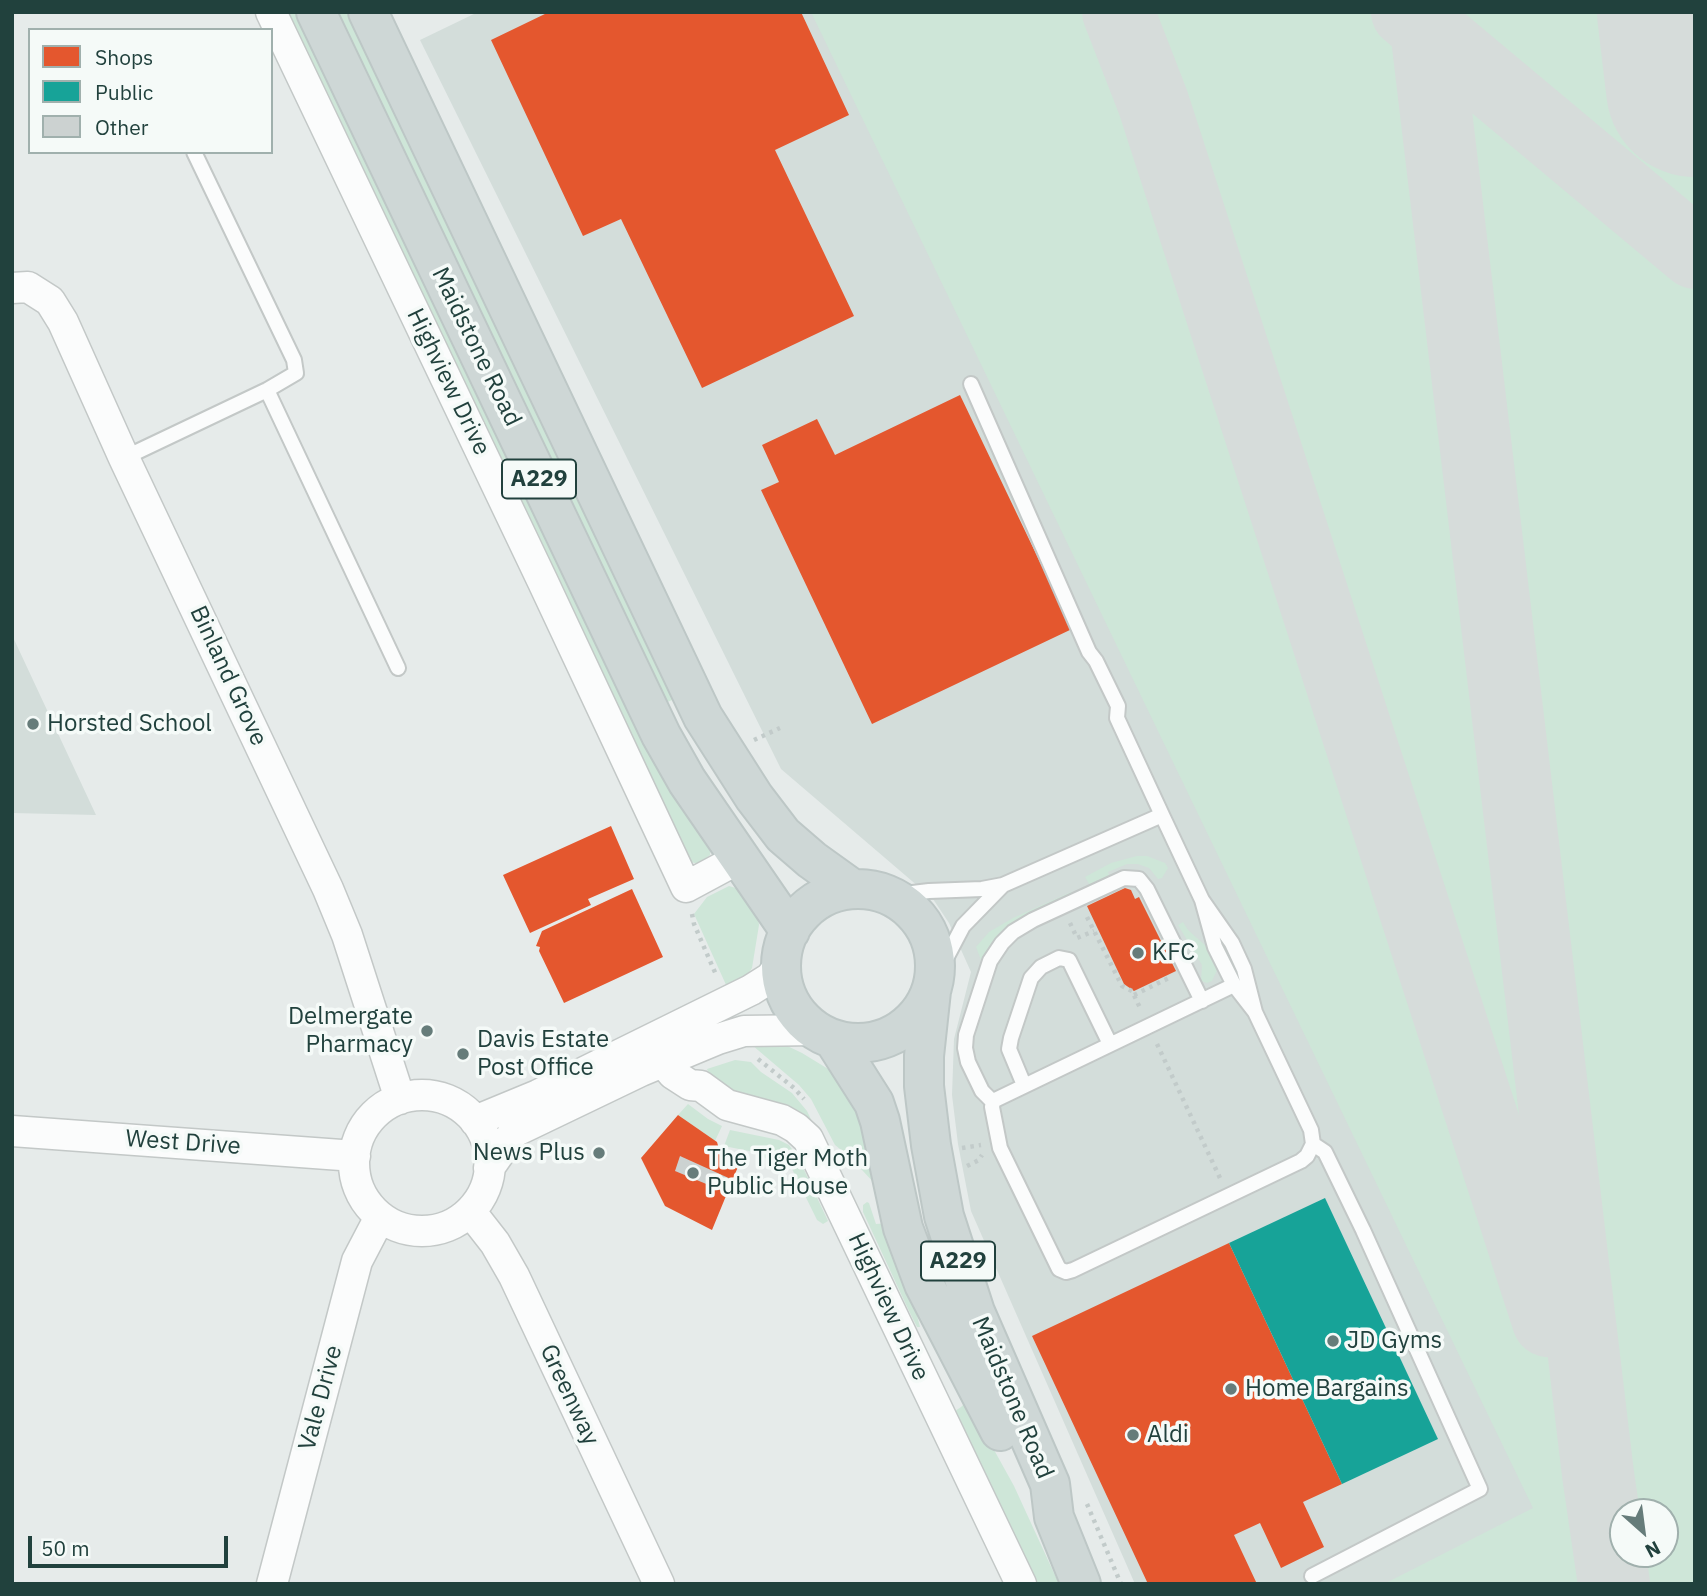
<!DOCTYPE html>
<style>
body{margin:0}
#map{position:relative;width:1707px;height:1596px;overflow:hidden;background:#e6ebea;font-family:"IBM Plex Sans",sans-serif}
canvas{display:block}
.frame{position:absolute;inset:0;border:14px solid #21413d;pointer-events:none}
.legend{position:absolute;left:28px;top:28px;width:245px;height:126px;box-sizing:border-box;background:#f5faf8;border:2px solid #a0b0ad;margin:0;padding:9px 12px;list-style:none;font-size:21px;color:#21413d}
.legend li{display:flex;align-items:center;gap:14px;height:35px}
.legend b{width:35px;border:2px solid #a0b0ad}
.north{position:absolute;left:1609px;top:1498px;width:70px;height:70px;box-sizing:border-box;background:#f5faf8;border:2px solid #a0b0ad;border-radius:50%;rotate:152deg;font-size:19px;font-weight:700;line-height:28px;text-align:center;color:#21413d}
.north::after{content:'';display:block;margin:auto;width:24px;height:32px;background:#667c7a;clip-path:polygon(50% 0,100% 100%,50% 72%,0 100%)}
.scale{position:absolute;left:28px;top:1536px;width:200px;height:32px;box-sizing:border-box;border:4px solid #21413d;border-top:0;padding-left:9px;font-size:21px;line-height:24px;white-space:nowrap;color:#21413d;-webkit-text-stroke:5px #f5faf8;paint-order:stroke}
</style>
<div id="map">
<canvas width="1707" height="1596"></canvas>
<div class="frame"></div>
<ul class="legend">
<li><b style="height:19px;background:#e4572e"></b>Shops</li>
<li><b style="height:19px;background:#17a398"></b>Public</li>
<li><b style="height:19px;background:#ccd2d1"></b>Other</li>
</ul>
<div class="north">N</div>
<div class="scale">50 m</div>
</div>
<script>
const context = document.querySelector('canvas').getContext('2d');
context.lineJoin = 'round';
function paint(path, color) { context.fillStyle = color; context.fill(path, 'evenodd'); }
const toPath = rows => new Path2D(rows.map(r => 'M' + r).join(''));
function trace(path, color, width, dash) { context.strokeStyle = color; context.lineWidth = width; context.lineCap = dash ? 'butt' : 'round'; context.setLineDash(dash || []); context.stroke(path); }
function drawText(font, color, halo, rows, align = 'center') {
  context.font = font + ' "IBM Plex Sans",sans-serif'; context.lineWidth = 7; context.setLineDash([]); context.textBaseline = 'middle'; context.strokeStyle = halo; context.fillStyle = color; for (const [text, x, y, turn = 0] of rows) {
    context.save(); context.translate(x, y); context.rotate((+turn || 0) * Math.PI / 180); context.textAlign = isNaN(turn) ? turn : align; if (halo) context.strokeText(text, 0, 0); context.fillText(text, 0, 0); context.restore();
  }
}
paint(toPath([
 [478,12,1695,12,1695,1584,1135,1584,971,1211,958,1144,952,1095,954,1039,971,972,949,923,933,899,781,769,420,40],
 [1623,1512,1665,1512,1665,1554,1623,1554],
 [12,635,96,815,12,813]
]), '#d3ddda');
paint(toPath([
 [286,12,298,12,711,846,710,855,698,864,691,862],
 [331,12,350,12,677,698,660,705],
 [811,12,1695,12,1695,1584,1384,1584,1533,1508],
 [1665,1512,1665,1554,1623,1554,1623,1512],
 [1137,856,1147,856,1165,863,1168,868,1162,878,1158,879,1149,868,1138,864,1127,864,1108,872,1110,878,1091,887,1085,877,1111,863],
 [729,886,739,889,758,917,759,925,752,968,748,974,727,987,694,914,707,897],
 [1071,892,1074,895,1029,915,1007,928,981,960,976,947,989,932,1013,918],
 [1183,922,1188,930,1207,947,1217,970,1212,981,1207,983,1201,981,1202,965,1178,925],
 [781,1043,802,1053,838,1075,858,1104,875,1184,850,1157,835,1145,811,1099,799,1085,752,1045],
 [735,1060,751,1062,761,1072,792,1093,807,1111,817,1132,738,1095,709,1074,707,1069],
 [688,1104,708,1119,722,1126,715,1141,678,1115],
 [730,1130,779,1140,789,1145,799,1159,828,1221,823,1224,817,1220,792,1169,749,1151,724,1146],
 [867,1202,869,1203,876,1224,888,1223,909,1284,920,1327,917,1327,908,1309,863,1212,863,1205],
 [967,1401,1014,1486,1059,1584,1031,1584,952,1413,961,1407]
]), '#cee6d8');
paint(toPath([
 [549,12,801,12,849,115,775,150,854,316,702,388,621,219,583,236,491,40],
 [960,395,1072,629,872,724,761,490,779,482,762,445,817,419,835,455],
 [611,826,634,879,588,899,591,905,530,933,503,875],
 [1125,888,1131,890,1135,899,1139,897,1176,971,1134,991,1124,984,1087,906],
 [632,889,663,957,564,1003,539,951,540,947,536,946,542,931],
 [678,1115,717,1142,719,1149,742,1157,712,1230,665,1206,641,1158],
 [1229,1243,1342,1484,1303,1502,1324,1547,1281,1568,1260,1523,1234,1535,1257,1584,1148,1584,1032,1336]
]), '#e4572e');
paint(toPath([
 [1325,1198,1438,1439,1342,1484,1229,1243]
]), '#17a398');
trace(toPath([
 [1118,12,1153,102,1548,1321],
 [1407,12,1695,253],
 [1424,12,1598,1474,1614,1584]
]), '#d6dcda', 72);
trace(toPath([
 [1686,12,1695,88]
]), '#d6dcda', 178);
paint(toPath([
 [680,1156,733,1180,728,1193,675,1171]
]), '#ccd2d1');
const service = toPath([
 [267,390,398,668],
 [124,458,267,390,296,373,294,360,194,152],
 [1162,815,1202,900,1215,947,1234,985],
 [888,896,929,891,982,889,1003,885,1162,815,1117,718,1118,706,1096,661,1089,652,971,384],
 [1202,900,1232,943,1244,969,1255,1012,1311,1130,1313,1144,1307,1156,1301,1161,1073,1270,1066,1272,1059,1269,1000,1148,992,1107,993,1101,1234,985,1255,1012],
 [932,985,963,926,1003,885],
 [1024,1085,1009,1049,1011,1038,1031,978,1041,967,1059,958,1069,960,1110,1044],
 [993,1102,982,1091,968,1062,965,1048,966,1035,990,961,1002,943,1013,932,1033,920,1124,878,1139,879,1147,889,1202,1001],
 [1312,1576,1480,1489,1363,1230,1325,1152,1313,1144]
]);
const minor = toPath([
 [271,12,543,582,686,887,740,858],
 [12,288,28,287,50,301,63,322,124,458,328,889,347,935,400,1099],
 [663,1062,673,1074,690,1085,701,1086,727,1105,782,1120,796,1128,808,1139,1021,1584],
 '354 1163a68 68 0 1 1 136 0a68 68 0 1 1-136 0Z',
 [475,1121,538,1095,751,990,770,978,781,964],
 [12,1131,355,1156],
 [489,1168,514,1132,641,1071,718,1039,744,1031,817,1030],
 [470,1211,495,1243,514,1276,659,1584],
 [272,1584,357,1261,380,1217]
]);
const primary = toPath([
 [316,12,661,735,687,781,790,931],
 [368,12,703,717,754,797,783,835,812,860,851,888],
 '781 966a77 77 0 1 1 154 0a77 77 0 1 1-154 0Z',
 [931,991,924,1056,924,1086,931,1145,944,1216,975,1312,1050,1484,1054,1517,1081,1584],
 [834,1040,874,1103,880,1121,903,1228,924,1284,1000,1431]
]);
trace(service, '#c3c8c7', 18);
trace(minor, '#c3c8c7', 33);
trace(primary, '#bdc7c6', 42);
trace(toPath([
 [754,740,780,728],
 [692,914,694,924,717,977],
 [1087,917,1122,986,1132,991,1141,1010],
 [1070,923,1077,938,1094,931],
 [1134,995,1171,977],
 [1157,1044,1220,1178],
 [758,1059,794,1088,804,1099],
 [962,1148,981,1145],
 [967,1166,979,1160,982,1155],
 [1087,1504,1121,1584]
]), '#c2cbca', 4.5, [3.5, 5]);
trace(service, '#fbfcfc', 14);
trace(minor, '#fbfcfc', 30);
trace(primary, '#ced7d6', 38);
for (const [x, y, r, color] of [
 [33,724,7,"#667c7a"],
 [1138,953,7,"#667c7a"],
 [427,1031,7,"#667c7a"],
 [463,1054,7,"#667c7a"],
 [599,1153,7,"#667c7a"],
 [693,1173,7,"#667c7a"],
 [1333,1341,7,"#667c7a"],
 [1231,1389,7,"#667c7a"],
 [1133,1435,7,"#667c7a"]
]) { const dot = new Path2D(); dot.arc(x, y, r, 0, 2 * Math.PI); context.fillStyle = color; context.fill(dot); trace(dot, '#f5faf8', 2.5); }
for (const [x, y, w] of [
 [539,479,74],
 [958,1261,74]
]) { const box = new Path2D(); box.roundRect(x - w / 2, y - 19.5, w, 39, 5); context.fillStyle = '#f5faf8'; context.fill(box); trace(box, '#21413d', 2); }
drawText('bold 23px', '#21413d', null, [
 ["A229",539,479],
 ["A229",958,1261]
]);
drawText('24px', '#21413d', '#f5faf8', [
 ["Maidstone Road",476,347,64],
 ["Highview Drive",448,382,64],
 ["Binland Grove",228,676,65],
 ["West Drive",183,1143,4],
 ["Highview Drive",888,1307,65],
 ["Greenway",569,1395,65],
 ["Vale Drive",321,1398,-75],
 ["Maidstone Road",1012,1398,67]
]);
drawText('24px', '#21413d', '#f5faf8', [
 ["Horsted School",47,724],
 ["KFC",1152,953],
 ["Delmergate",413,1017,"right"],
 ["Pharmacy",413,1045,"right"],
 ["Davis Estate",477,1040],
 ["Post Office",477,1068],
 ["News Plus",585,1153,"right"],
 ["The Tiger Moth",707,1159],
 ["Public House",707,1187],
 ["JD Gyms",1347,1341],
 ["Home Bargains",1245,1389],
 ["Aldi",1147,1435]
], 'left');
</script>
